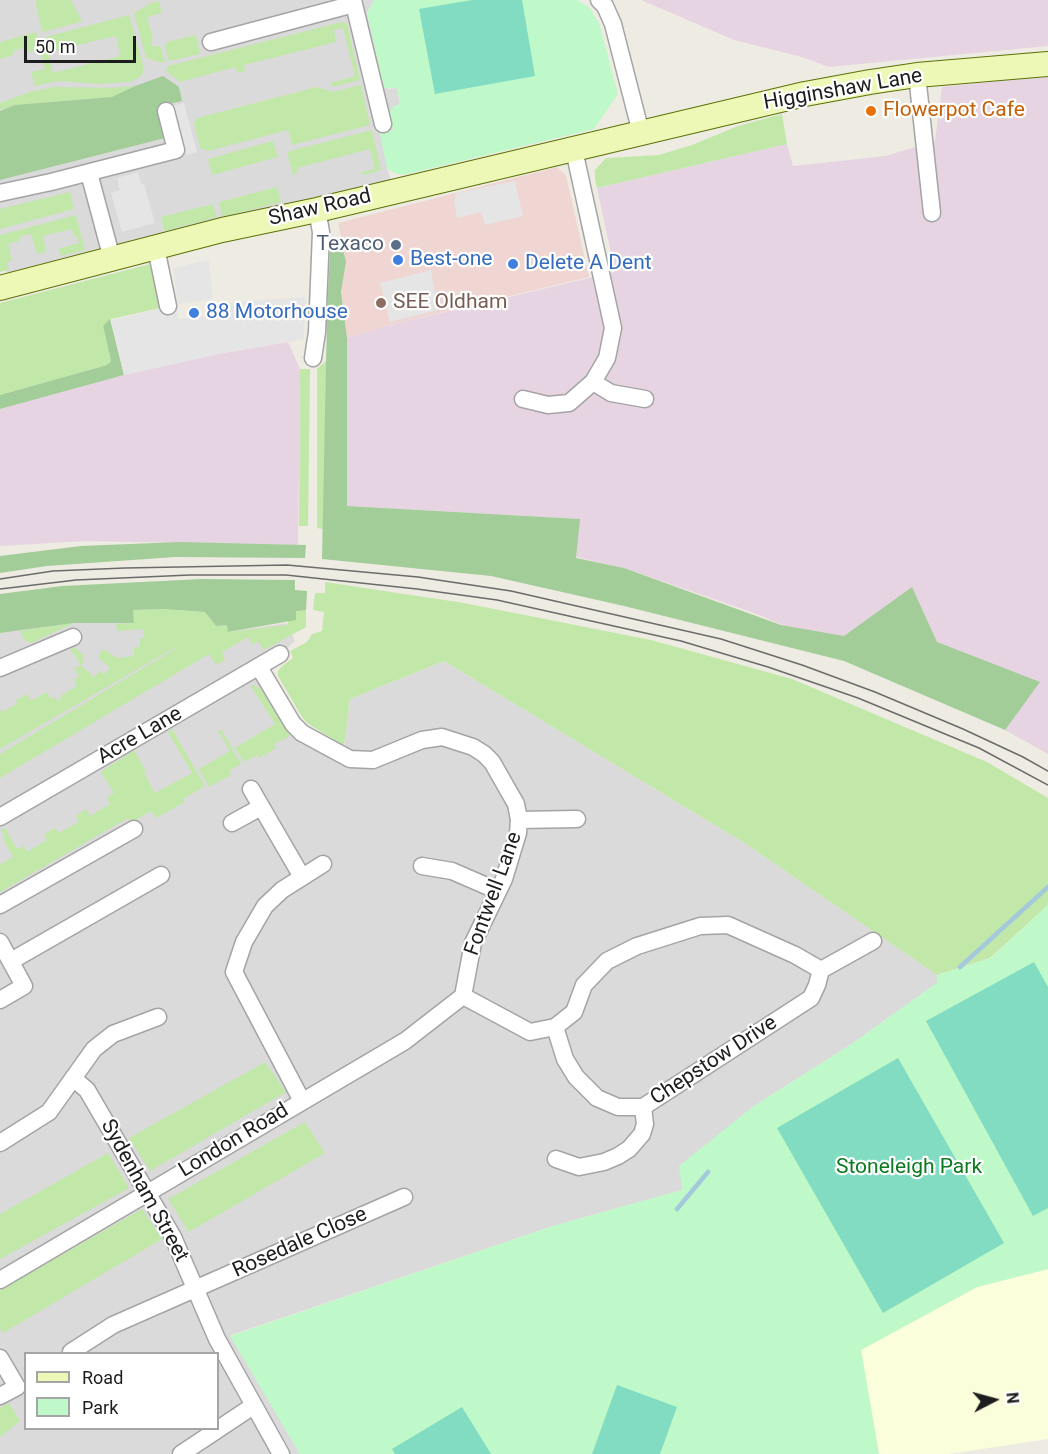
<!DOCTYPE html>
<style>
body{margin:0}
#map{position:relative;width:1048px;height:1454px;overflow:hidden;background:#eeebe2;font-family:Roboto,sans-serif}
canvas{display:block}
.legend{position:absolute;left:24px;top:1352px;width:195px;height:78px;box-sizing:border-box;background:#fff;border:2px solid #a5a5a5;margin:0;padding:8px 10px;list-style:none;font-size:18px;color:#1d1d1d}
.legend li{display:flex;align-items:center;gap:12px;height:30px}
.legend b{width:30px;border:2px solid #a5a5a5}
.north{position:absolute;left:964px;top:1370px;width:60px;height:60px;-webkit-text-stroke:4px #fff;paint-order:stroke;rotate:84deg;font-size:16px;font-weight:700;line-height:24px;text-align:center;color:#1d1d1d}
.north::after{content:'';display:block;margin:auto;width:21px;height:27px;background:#1d1d1d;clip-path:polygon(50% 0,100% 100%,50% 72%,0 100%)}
.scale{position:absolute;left:24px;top:36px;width:112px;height:27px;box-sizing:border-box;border:3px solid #1d1d1d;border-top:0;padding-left:8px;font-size:18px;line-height:21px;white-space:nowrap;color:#1d1d1d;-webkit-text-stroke:4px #fff;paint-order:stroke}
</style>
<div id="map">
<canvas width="1048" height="1454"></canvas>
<ul class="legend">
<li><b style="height:8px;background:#eef8b6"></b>Road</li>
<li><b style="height:16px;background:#bff8c9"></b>Park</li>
</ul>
<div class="north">N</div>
<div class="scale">50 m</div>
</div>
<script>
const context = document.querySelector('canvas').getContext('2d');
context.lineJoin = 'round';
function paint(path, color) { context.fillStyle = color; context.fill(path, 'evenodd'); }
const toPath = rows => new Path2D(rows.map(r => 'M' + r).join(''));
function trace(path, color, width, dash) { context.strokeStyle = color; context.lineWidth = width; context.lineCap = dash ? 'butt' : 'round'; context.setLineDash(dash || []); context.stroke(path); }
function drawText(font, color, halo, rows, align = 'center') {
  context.font = font + ' Roboto,sans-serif'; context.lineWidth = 4.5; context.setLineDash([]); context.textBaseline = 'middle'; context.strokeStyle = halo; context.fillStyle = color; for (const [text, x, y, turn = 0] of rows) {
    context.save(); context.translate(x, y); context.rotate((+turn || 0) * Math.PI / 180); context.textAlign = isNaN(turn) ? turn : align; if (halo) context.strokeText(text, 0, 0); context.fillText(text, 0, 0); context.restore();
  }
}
paint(toPath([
 [0,0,374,0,367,13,384,87,389,89,397,88,400,104,393,107,393,131,387,168,392,183,9,276,6,269,0,267],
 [205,612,216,626,227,625,228,632,287,623,295,641,274,661,271,677,304,730,344,748,350,699,444,661,746,844,937,975,937,983,853,1043,751,1108,682,1190,553,1226,231,1335,300,1454,0,1454,0,633,74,623,133,623],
 [26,1354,218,1354,218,1428,26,1428]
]), '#dbdada');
paint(toPath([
 [557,167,566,175,589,277,390,325,347,338,341,292,346,262,338,223]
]), '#efd6d2');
paint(toPath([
 [641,0,1048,0,1048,46,829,67,802,57,734,40],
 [1048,76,1048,754,1005,730,1008,721,923,683,754,613,624,568,576,557,579,519,347,506,347,338,390,325,615,272,597,188,787,144,793,166,886,156,935,141,942,87],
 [288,342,300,369,298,545,85,541,0,546,0,409,124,375,223,353]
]), '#e7d4e2');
paint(toPath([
 [1048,1269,1048,1439,949,1454,879,1454,861,1350,977,1287]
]), '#fbfedb');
paint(toPath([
 [35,0,71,0,81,19,81,22,42,32],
 [159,1,162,13,147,17,153,38,151,39,152,46,160,46,165,61,163,63,146,58,134,13,151,3],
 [129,15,143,65,143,73,140,77,130,82,99,84,58,81,35,86,31,72,45,69,40,49,24,53,23,48,13,51,14,55,0,59,0,42,36,32,38,39],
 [116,36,120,56,53,73,48,52],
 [342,22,347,24,360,80,333,87,330,83,355,76,343,28,334,30,336,42,244,65,245,71,237,73,236,67,180,82,166,71,168,66],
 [196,35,200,54,169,61,165,46,167,42],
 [361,85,370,125,292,145,288,130,208,151,200,148,194,124,197,118,317,87,333,92],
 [135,86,112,97,15,105,0,110,0,103,30,92,54,87,111,88],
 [782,114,787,144,597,188,595,179,595,170,606,158,659,155,692,145,738,126],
 [372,130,381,170,363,175,362,172,375,169,370,149,297,168,298,173,293,175,287,152],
 [273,141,278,157,212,175,208,159],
 [277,187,281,202,222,217,219,202],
 [70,192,74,209,0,229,0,209],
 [213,204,217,217,164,231,161,217],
 [76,215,85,250,61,256,58,249,79,243,77,236,74,236,72,229,43,236,46,252,37,254,31,234,19,237,19,241,8,244,12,261,7,262,9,270,0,272,0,235],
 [150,264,160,308,111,319,103,326,111,361,107,365,0,395,0,303],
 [327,360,323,529,317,528,317,369],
 [300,369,310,369,308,526,299,526],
 [325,582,464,603,651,640,792,679,987,762,1048,798,1048,905,990,958,937,975,746,844,444,661,350,699,344,746,307,723,302,717,278,676,278,671,282,666,293,658,290,651,307,642,312,634,322,631,324,612,313,610,315,593,325,593],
 [163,609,205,612,216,626,227,625,229,632,288,625,288,622,296,610,306,610,306,627,264,650,258,641,252,645,248,637,222,652,225,660,216,665,209,654,0,778,0,754,175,649,174,648,0,749,0,709,2,712,17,704,16,700,27,694,31,701,46,692,51,699,55,697,58,701,62,698,60,696,77,686,74,680,79,676,74,669,81,665,70,649,75,647,84,656,82,659,84,661,81,665,94,677,100,671,105,674,110,668,98,657,103,649,117,658,134,656,134,648,140,646,140,639,144,638,143,629,117,631,116,624,134,623,133,610],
 [74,623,31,643,25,641,20,631],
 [250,685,254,685,261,689,290,736,274,744,276,748,259,758,257,755,244,762,235,748,275,724],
 [172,729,205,786,183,799,185,802,156,818,151,811,131,823,128,818,0,892,0,864,13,857,3,839,5,837,1,830,5,828,17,849,23,846,27,852,47,840,44,834,55,828,59,833,79,822,76,816,86,809,90,816,110,804,107,797,114,793,101,772,134,750,146,771,144,773,155,793,192,773,168,732],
 [221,729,241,764,229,771,231,775,209,787,199,769,230,751,218,731],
 [265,1062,286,1092,150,1171,129,1138],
 [305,1122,325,1153,189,1232,168,1199],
 [108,1153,129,1188,0,1259,0,1214],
 [142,1209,162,1239,3,1333,0,1328,0,1290],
 [9,1403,20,1421,0,1437,0,1408]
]), '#c1e8a9');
paint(toPath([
 [163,76,179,87,182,101,157,107,165,138,0,180,0,111,15,105,112,97,135,86],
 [335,245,342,245,346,262,341,292,347,338,347,506,580,519,576,558,624,568,781,625,844,636,912,587,937,642,1040,682,1005,730,844,661,624,606,491,576,322,559,327,317,330,248],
 [110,319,124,375,0,409,0,395,107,365,111,361,103,326],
 [179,542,306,545,305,558,175,557,47,566,0,573,0,556,81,546],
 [202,579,295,580,295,590,307,591,306,610,296,611,296,620,228,632,227,625,216,626,205,612,163,609,133,610,134,623,74,623,0,633,0,594,62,586]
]), '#a2cd98');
paint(toPath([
 [374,0,577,0,589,7,599,23,618,94,594,129,403,175,394,173,387,168,380,134,393,130,389,113,393,107,400,104,397,88,384,88,367,13],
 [1048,905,1048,1269,977,1287,861,1350,879,1454,300,1454,230,1336,553,1226,682,1190,679,1166,751,1108,853,1043,906,1005,937,983,937,975,991,958]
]), '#bff8c9');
paint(toPath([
 [472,0,522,0,535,76,435,94,419,9],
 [1034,962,1048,987,1048,1208,1033,1216,926,1021],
 [898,1058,1004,1243,883,1313,777,1128],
 [617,1385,677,1407,660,1454,592,1454],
 [462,1407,491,1454,395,1454,392,1449]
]), '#81dcc2');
paint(toPath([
 [184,103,197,152,186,155,173,106],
 [138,172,141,184,144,184,155,223,122,232,111,193,120,190,117,178],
 [515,181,523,216,485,225,481,212,457,218,454,201,457,193],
 [209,260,213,299,178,304,173,268],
 [431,270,438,310,390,322,380,283],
 [305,297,304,339,223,353,124,375,111,320,176,305,179,319,220,314,219,303]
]), '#e5e5e5');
trace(toPath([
 [960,967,1048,887],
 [677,1209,708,1172]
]), '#a3c9db', 4.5);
const street = toPath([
 [353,0,383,124],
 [599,0,605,6,613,24,641,133],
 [211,42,354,4],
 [917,75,932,213],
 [89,173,112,259],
 [0,193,51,182,176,150,166,111],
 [156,248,168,306],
 [313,358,317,332,321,232,317,210],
 [593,382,611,393,645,399],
 [523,399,548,405,569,403,593,382,607,358,613,328,574,150],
 [259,667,293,724,302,733,350,759,373,760,422,740,442,737,473,747,484,754,492,762,516,804,519,820,518,833,504,879,473,943,463,996],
 [0,668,73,637],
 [251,789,302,877],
 [0,817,280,654],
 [519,820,577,819],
 [232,823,261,807],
 [422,866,452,871,498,891],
 [0,905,134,829],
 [0,942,24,986,0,1000],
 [11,961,161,875],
 [463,996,530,1032,555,1027,574,1012,584,985,607,961,637,946,700,926,728,925,795,955,821,970,873,941],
 [555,1027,565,1059,576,1077,597,1098,618,1107,643,1107,811,998,817,985,821,970],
 [73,1078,87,1090,173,1237,217,1339,281,1454],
 [302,1101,234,972,244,942,265,906,282,890,323,864],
 [0,1143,49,1112,94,1049,113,1034,158,1017],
 [556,1159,579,1167,604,1162,618,1156,629,1149,642,1134,645,1124,643,1107],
 [0,1280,405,1041,463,996],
 [71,1352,113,1325,404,1197],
 [0,1358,17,1387,0,1396],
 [181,1454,253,1406]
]);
const secondary = toPath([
 [0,288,222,230,317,210,805,94,870,82,917,75,1048,64]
]);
trace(street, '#a4a4a4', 19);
trace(secondary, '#5b7106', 26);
trace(street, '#fff', 16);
trace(secondary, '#eef8b6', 24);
trace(toPath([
 [0,579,53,571,125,568,287,565,418,577,511,591,721,639,802,665,875,692,963,729,1023,757,1048,771],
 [0,589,76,580,190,575,286,575,417,589,497,600,681,641,768,667,858,698,979,748,1048,785]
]), '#6b6b6b', 1.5);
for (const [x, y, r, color] of [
 [871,111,6,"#e8710a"],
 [396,245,6,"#5c6f8a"],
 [398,260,6,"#3f7fe0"],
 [513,264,6,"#3f7fe0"],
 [381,303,6,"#8d6e63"],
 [194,313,6,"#3f7fe0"]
]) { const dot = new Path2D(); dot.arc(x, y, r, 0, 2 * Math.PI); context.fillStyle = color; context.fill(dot); trace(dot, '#fff', 2); }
drawText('21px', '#1d1d1d', '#fff', [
 ["Higginshaw Lane",843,90,-10],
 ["Shaw Road",320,208,-13],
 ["Acre Lane",140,736,-30],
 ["Fontwell Lane",494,894,-70],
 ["Chepstow Drive",714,1061,-33],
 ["London Road",234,1141,-31],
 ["Sydenham Street",144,1191,61],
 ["Rosedale Close",300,1243,-24]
]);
drawText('21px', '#c56008', '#fff', [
 ["Flowerpot Cafe",883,111]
], 'left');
drawText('21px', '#4e5e75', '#fff', [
 ["Texaco",384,245]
], 'right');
drawText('21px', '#366cbe', '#fff', [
 ["Best-one",410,260],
 ["Delete A Dent",525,264],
 ["88 Motorhouse",206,313]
], 'left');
drawText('21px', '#785e54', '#fff', [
 ["SEE Oldham",393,303]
], 'left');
drawText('21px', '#0d7921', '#fff', [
 ["Stoneleigh Park",909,1168]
]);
</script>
